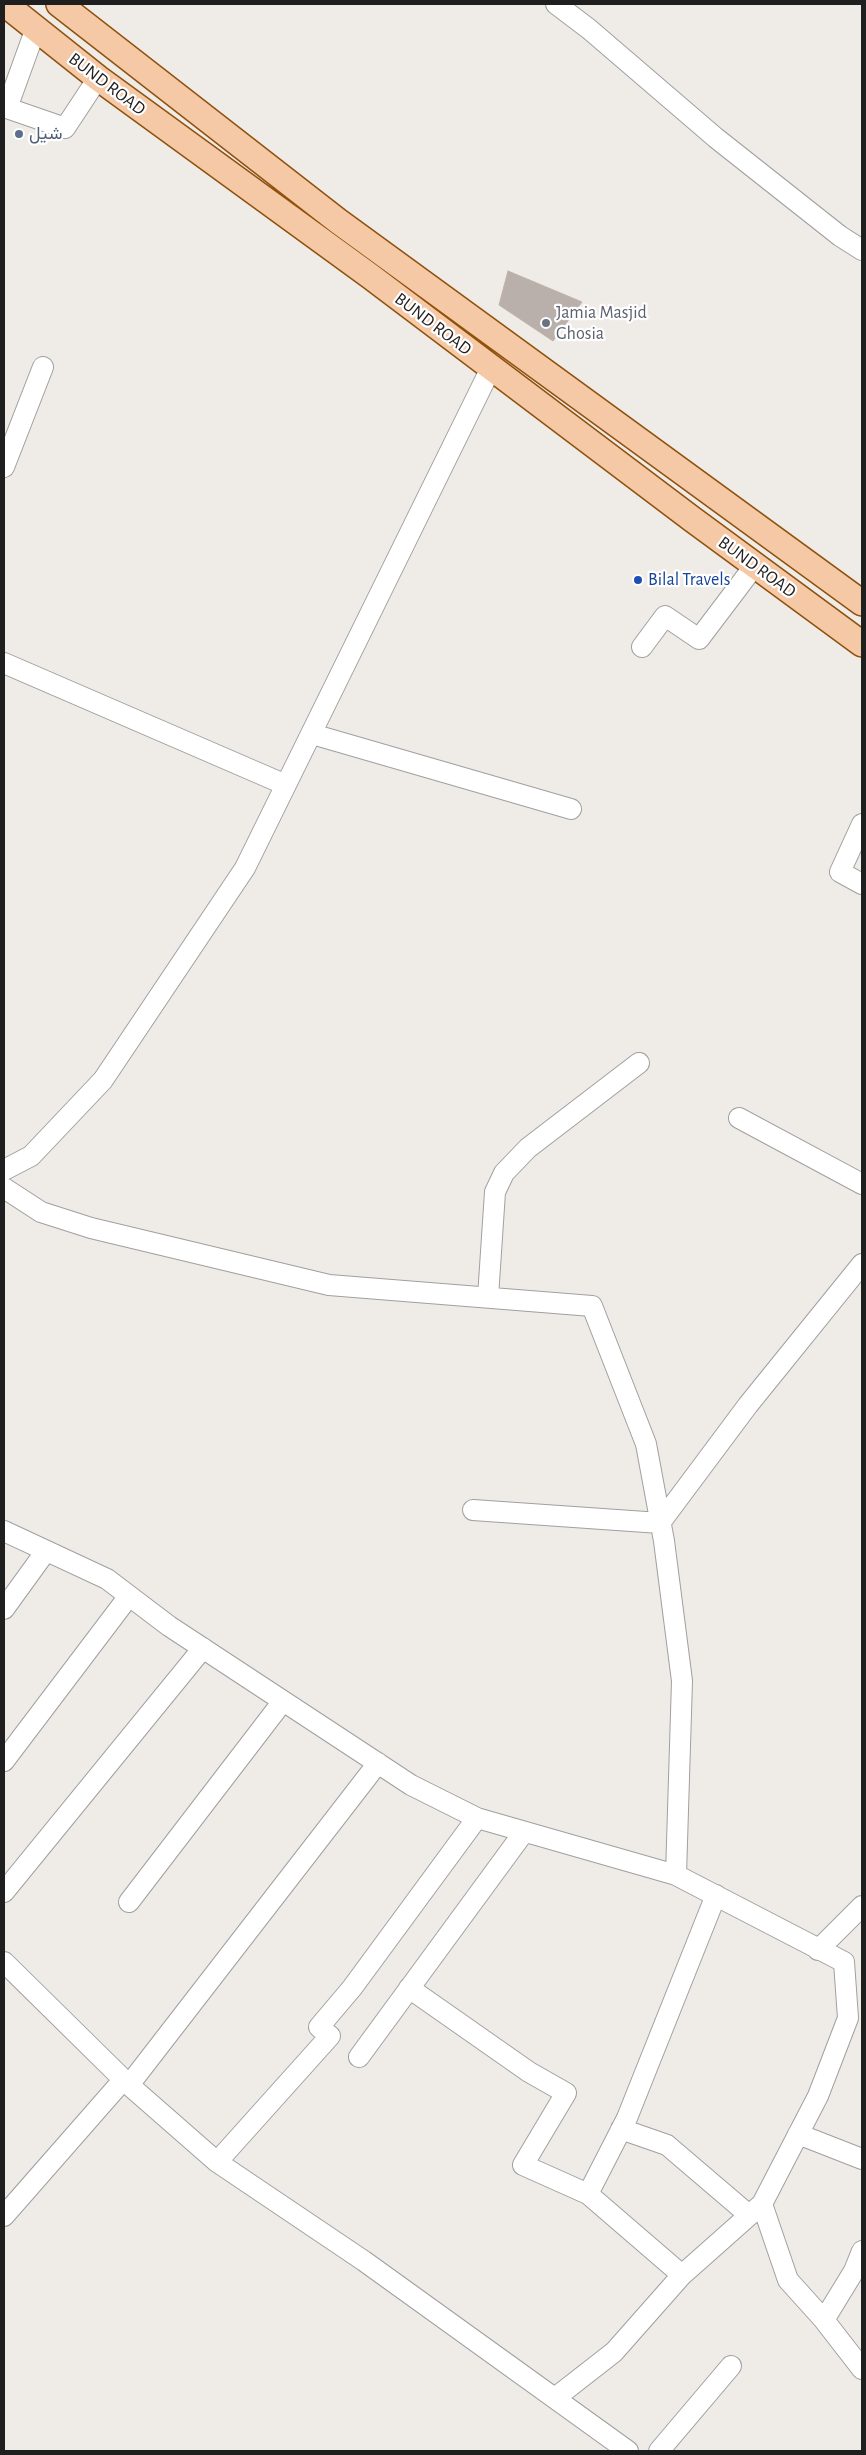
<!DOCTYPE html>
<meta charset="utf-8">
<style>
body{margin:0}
#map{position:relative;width:866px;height:2455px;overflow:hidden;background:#efebe7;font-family:"Alegreya Sans",sans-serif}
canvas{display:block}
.frame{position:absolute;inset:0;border:5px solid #1f1f1f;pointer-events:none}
</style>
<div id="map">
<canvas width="866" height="2455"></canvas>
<div class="frame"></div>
</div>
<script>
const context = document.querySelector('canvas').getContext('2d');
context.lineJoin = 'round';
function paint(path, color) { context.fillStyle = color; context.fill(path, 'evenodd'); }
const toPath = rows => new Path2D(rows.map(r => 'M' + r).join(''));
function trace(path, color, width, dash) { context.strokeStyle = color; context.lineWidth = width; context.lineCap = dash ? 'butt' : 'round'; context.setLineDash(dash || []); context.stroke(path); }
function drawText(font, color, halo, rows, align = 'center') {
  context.font = font + ' "Alegreya Sans",Vazirmatn,sans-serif'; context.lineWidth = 4.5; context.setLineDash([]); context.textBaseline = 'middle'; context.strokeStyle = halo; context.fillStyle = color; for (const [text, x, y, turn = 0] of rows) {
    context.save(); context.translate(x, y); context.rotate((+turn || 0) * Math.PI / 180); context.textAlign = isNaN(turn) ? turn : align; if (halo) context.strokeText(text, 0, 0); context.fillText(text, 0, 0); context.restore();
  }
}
const building = toPath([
 [508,271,582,302,553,341,499,305,508,271]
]);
paint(building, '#b9b0ac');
trace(building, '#c0b1aa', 1);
const minor = toPath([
 [556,4,589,29,716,138,840,236,862,250],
 [36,28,7,108,65,128,98,78],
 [4,467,43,367],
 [642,647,665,616,699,639,755,565],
 [4,663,286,785],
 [312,734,571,809],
 [862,824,840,872,862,884],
 [739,1118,862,1184],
 [4,1170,31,1156,103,1080,245,868,491,368],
 [4,1188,41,1212,91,1228,329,1285,592,1306,646,1444,664,1541,682,1681,676,1875],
 [488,1297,495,1192,504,1173,528,1148,639,1063],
 [473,1510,660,1523,748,1405,862,1264],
 [4,1531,107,1579,169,1626,411,1785,477,1818,676,1875,844,1962,848,2018,818,2096,762,2204,788,2280,824,2320,862,2369],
 [4,1609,46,1551],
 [4,1761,129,1596],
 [4,1892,203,1648],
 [129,1902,283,1701],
 [818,1950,862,1906],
 [4,1962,129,2085,217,2162,364,2261,628,2451],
 [409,1988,529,2072,566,2093,523,2165,588,2194,682,2275],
 [359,2057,524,1832],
 [129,2085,378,1763],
 [621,2129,667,2145,749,2215],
 [798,2134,862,2159],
 [217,2162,330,2036,319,2027,352,1988,477,1818],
 [588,2194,627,2118,716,1895],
 [4,2216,124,2079],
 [824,2320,854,2271,862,2251],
 [555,2398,614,2352,682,2275,762,2204],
 [659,2451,731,2366]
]);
const major = toPath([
 [5,4,98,78,370,276,692,519,862,644],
 [59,4,338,221,862,603]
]);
trace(minor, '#a0a0a0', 22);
trace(major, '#8f510c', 28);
trace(minor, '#fff', 20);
trace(major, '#f5c8a6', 25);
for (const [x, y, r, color] of [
 [19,134,5,"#5c6f8a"],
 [546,323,5,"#6b7280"],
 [638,580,5,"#1a4fb4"]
]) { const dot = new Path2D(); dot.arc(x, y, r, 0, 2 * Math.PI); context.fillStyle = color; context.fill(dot); trace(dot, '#fff', 2); }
drawText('18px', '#1f1f1f', '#fff', [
 ["BUND ROAD",107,84,37],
 ["BUND ROAD",433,324,37],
 ["BUND ROAD",757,567,36]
]);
drawText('18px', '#4e5e75', '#fff', [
 ["شیل",29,134]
], 'left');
drawText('18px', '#5b616d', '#fff', [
 ["Jamia Masjid",556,313],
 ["Ghosia",556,334]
], 'left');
drawText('18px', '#164399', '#fff', [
 ["Bilal Travels",648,580]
], 'left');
</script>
